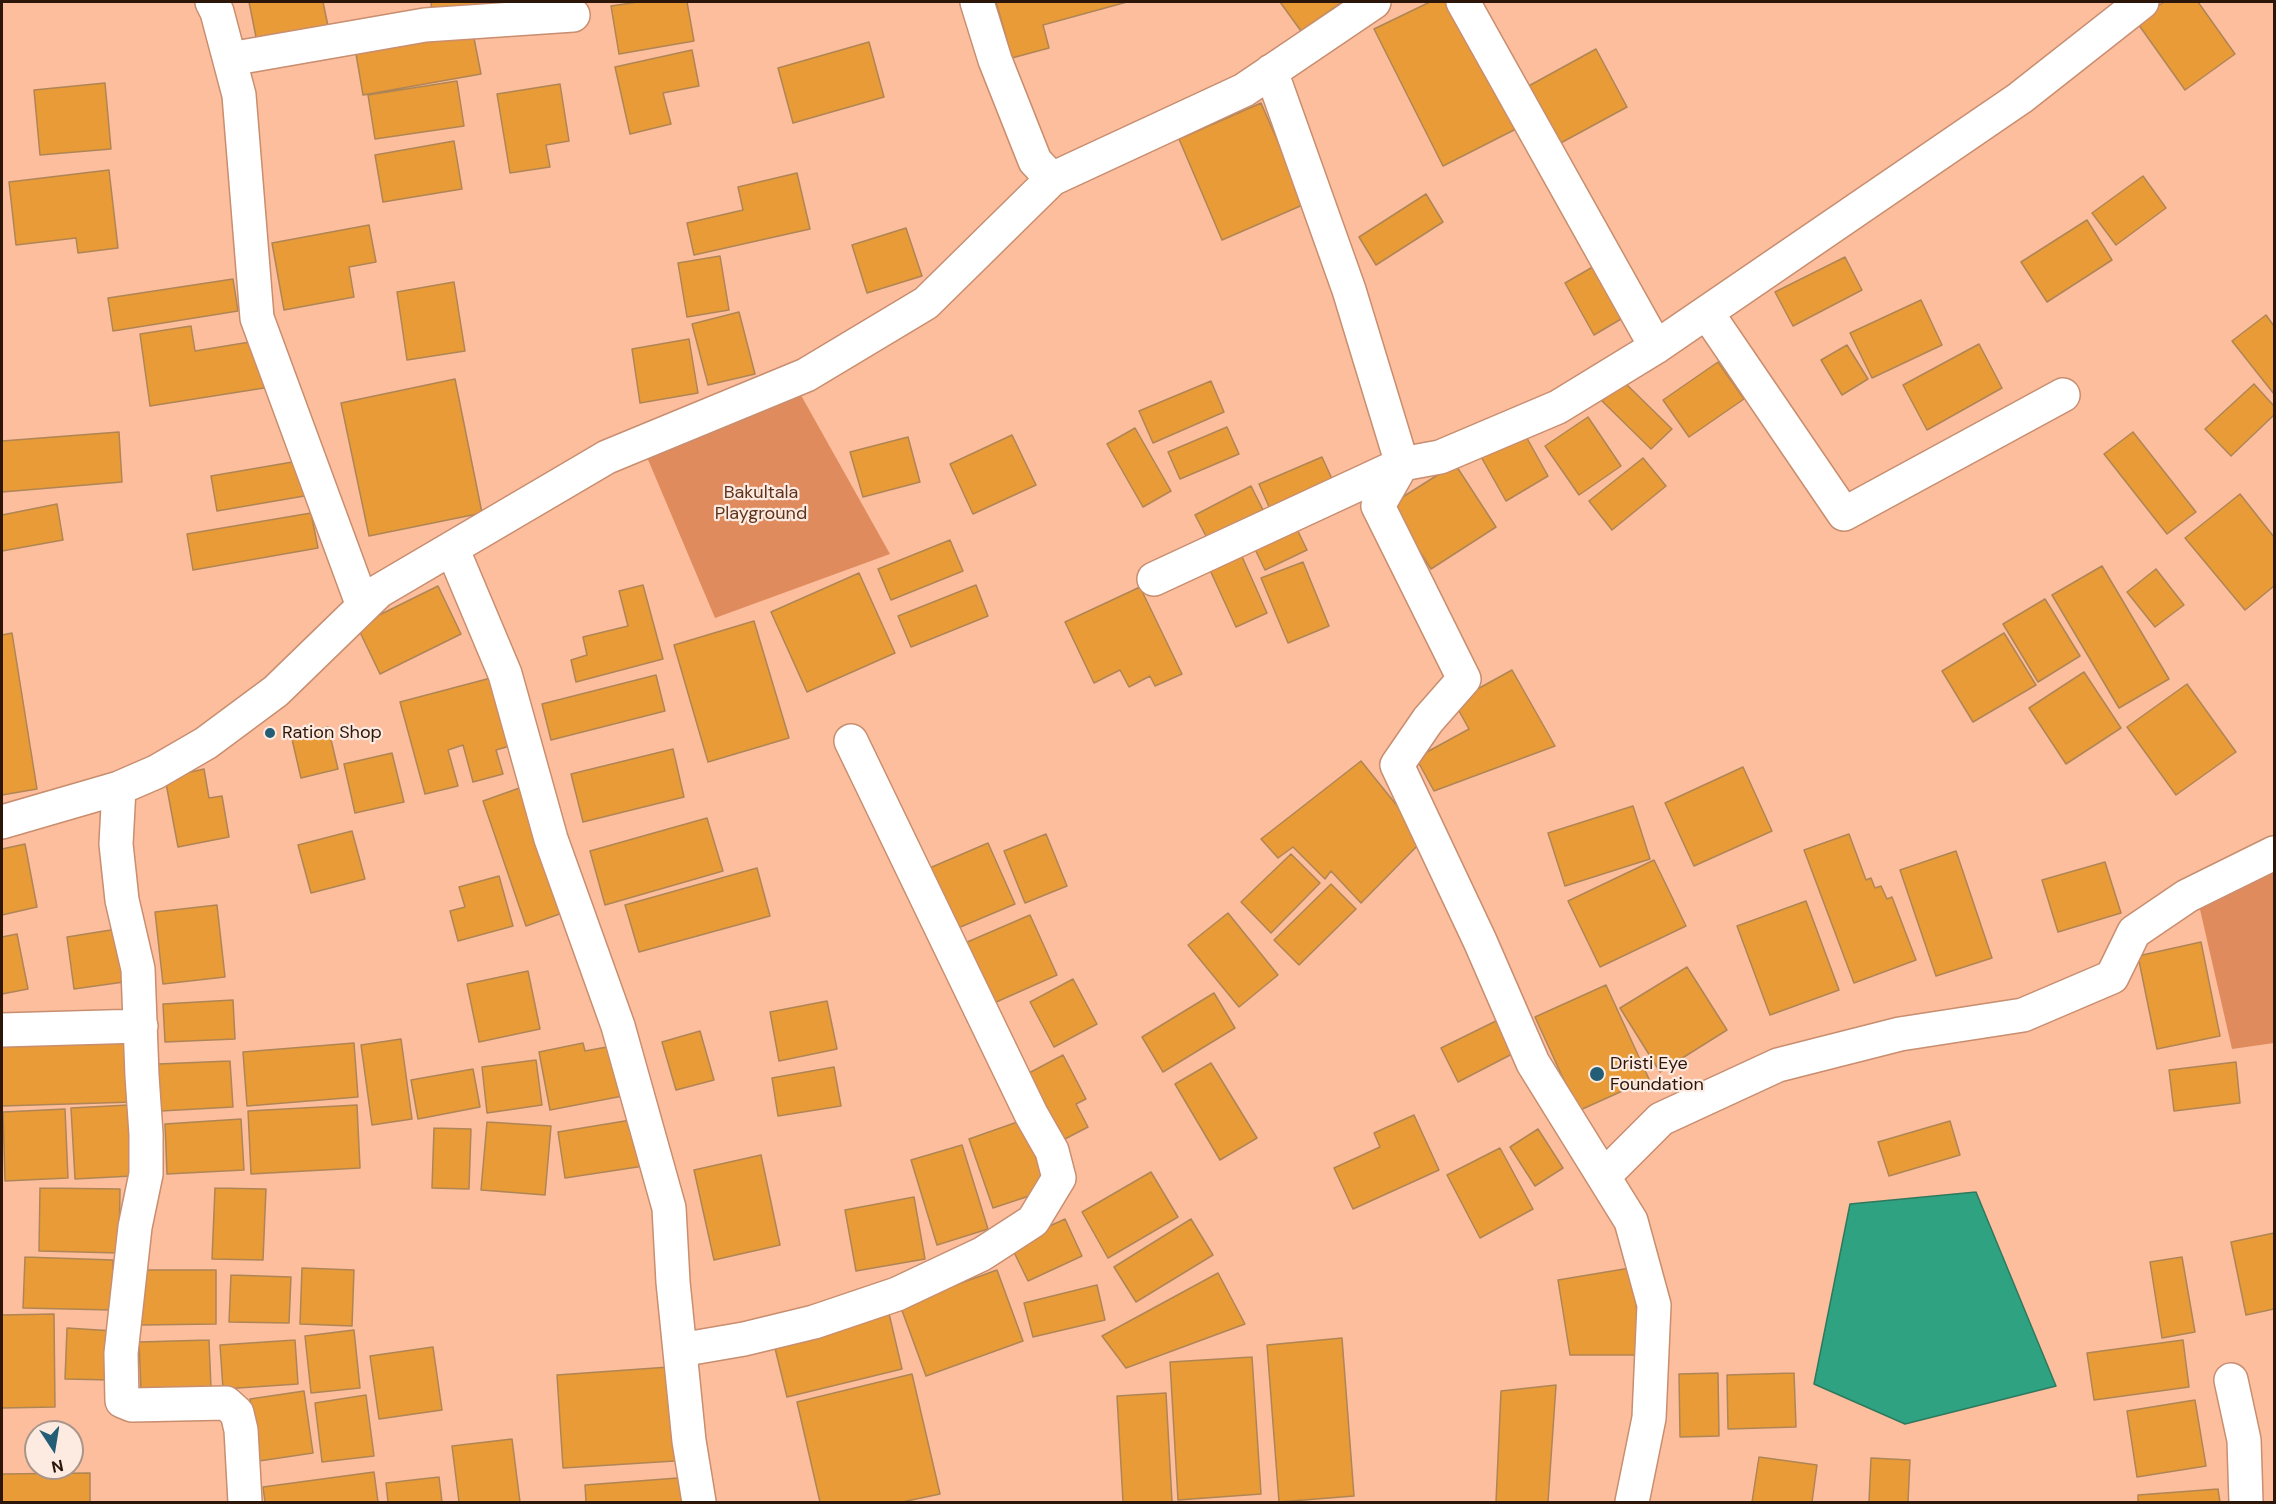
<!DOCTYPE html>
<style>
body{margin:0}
#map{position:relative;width:2276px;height:1504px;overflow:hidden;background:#fcbe9d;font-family:"DM Sans",sans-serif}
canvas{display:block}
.frame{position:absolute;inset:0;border:3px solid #2c160a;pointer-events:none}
.north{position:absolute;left:24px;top:1420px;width:60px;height:60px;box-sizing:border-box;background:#fdeae0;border:2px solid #a9958a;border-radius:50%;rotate:168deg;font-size:16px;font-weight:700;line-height:24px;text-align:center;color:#2c160a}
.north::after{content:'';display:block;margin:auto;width:21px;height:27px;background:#235e76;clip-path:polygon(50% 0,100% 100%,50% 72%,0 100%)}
</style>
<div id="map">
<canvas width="2276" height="1504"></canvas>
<div class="frame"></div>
<div class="north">N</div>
</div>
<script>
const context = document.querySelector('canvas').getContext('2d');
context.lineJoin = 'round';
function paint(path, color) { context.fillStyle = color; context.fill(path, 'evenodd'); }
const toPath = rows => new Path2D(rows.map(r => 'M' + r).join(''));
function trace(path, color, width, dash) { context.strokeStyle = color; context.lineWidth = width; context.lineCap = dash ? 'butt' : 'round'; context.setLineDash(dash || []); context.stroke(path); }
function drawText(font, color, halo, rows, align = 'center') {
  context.font = font + ' "DM Sans",sans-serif'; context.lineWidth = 4.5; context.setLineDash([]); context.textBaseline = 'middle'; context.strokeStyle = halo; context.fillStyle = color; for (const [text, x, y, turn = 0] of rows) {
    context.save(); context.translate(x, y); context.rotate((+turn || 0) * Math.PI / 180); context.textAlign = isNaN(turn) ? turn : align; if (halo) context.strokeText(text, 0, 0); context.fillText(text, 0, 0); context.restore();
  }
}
paint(toPath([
 [793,381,890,554,715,618,641,443],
 [2274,853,2274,1043,2232,1049,2196,892]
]), '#df8b5e');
const water = toPath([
 [1976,1192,2056,1386,1905,1424,1814,1384,1850,1204,1976,1192]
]);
paint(water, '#2fa381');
trace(water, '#2e795d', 1.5);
const building = toPath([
 [249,2,323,2,328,26,257,42,249,2],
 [431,2,538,2,432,15,431,2],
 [638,2,687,2,694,41,619,54,611,6,638,2],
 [996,2,1127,2,1043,25,1049,48,1012,58,996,2],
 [1280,2,1342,2,1301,31,1280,2],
 [1430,2,1453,2,1516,129,1443,166,1374,29,1430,2],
 [2164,2,2198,2,2235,54,2185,90,2136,21,2164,2],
 [472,28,481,74,363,95,355,48,472,28],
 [869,42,884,97,793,123,778,68,869,42],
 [1596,49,1627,107,1557,145,1525,88,1596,49],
 [692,50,699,86,663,93,671,124,630,134,615,67,692,50],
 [457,81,464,126,375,139,368,95,457,81],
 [105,83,111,149,40,155,34,90,105,83],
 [560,84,569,141,546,145,550,167,510,173,497,94,560,84],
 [1261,103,1305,204,1222,240,1179,139,1261,103],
 [454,141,462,189,383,202,375,155,454,141],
 [109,170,118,248,78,253,76,238,16,245,9,182,109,170],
 [797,173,810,229,694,255,687,223,743,210,738,187,797,173],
 [2143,176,2166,208,2116,245,2092,213,2143,176],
 [1426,194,1443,222,1376,265,1359,237,1426,194],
 [2087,220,2112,260,2047,302,2021,262,2087,220],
 [369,225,376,262,349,267,354,297,284,310,272,243,369,225],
 [906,228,922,276,867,293,852,245,906,228],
 [720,256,729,310,687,317,678,263,720,256],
 [1845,257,1862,290,1793,326,1775,292,1845,257],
 [1603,261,1633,312,1594,335,1565,283,1603,261],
 [233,279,238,311,113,331,108,298,233,279],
 [454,282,465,351,407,360,397,292,454,282],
 [1921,300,1942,345,1872,378,1850,333,1921,300],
 [739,312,755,374,708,385,692,324,739,312],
 [2266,315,2274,326,2274,394,2232,341,2266,315],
 [191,326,195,351,256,341,264,388,150,406,140,334,191,326],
 [689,339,698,393,640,403,632,349,689,339],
 [1979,344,2002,388,1927,430,1903,385,1979,344],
 [1847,345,1868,379,1842,395,1821,360,1847,345],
 [1718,362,1744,399,1689,437,1663,400,1718,362],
 [455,379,482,513,369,536,341,403,455,379],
 [1622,380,1672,429,1651,449,1602,401,1622,380],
 [1211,381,1224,412,1153,443,1139,411,1211,381],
 [2254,384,2274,406,2274,415,2231,456,2205,429,2254,384],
 [1588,417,1621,466,1579,495,1545,446,1588,417],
 [1227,427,1239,454,1180,479,1168,452,1227,427],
 [1135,428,1171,491,1143,507,1107,444,1135,428],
 [1523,431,1548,476,1506,501,1480,455,1523,431],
 [119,432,122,482,2,492,2,441,119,432],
 [2133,432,2196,512,2167,534,2104,454,2133,432],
 [1012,435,1036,485,973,514,950,464,1012,435],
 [908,437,920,482,863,497,850,452,908,437],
 [1322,457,1333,481,1270,509,1259,484,1322,457],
 [1643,458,1666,486,1612,530,1589,501,1643,458],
 [310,459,316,494,217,511,211,476,310,459],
 [1455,464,1496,527,1431,569,1390,505,1455,464],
 [1251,486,1263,510,1207,538,1195,515,1251,486],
 [2240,494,2274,537,2274,586,2245,610,2185,538,2240,494],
 [57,504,63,540,2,551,2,515,57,504],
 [311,513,318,548,193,570,187,534,311,513],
 [1294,523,1307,550,1265,570,1252,543,1294,523],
 [950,540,963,571,891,600,878,569,950,540],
 [1236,543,1267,613,1236,627,1204,557,1236,543],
 [1303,562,1329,626,1288,643,1261,578,1303,562],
 [2102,566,2169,679,2119,708,2052,595,2102,566],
 [2156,569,2184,605,2155,627,2127,592,2156,569],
 [859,573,895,653,807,692,771,612,859,573],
 [643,585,663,659,576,682,571,660,587,655,583,637,628,626,619,591,643,585],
 [976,585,988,616,911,647,898,616,976,585],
 [438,586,461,634,380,674,357,626,438,586],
 [1140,587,1182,674,1155,686,1150,676,1129,687,1120,670,1094,683,1065,622,1140,587],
 [2045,599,2080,656,2038,682,2003,624,2045,599],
 [754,621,789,738,708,762,674,645,754,621],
 [12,633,37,789,2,795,2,635,12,633],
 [2004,633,2036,685,1973,722,1942,671,2004,633],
 [1512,670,1555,746,1434,791,1416,758,1469,729,1454,702,1512,670],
 [2084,672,2121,728,2066,764,2029,708,2084,672],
 [502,675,520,743,496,750,503,774,473,782,463,745,448,750,458,786,425,794,400,702,502,675],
 [656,675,665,711,551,740,542,704,656,675],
 [2187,684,2236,752,2176,795,2127,727,2187,684],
 [328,727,338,769,301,778,291,735,328,727],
 [673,749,684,797,583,822,571,774,673,749],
 [392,753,404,802,355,813,344,764,392,753],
 [1361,761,1424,839,1361,903,1331,871,1325,879,1293,847,1278,858,1261,839,1361,761],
 [1743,767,1772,831,1694,866,1665,803,1743,767],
 [204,769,209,798,222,796,229,837,178,847,165,778,204,769],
 [525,786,568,911,526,926,483,801,525,786],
 [1633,806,1650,859,1565,886,1548,833,1633,806],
 [707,818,723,871,605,905,590,851,707,818],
 [352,831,365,879,311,893,298,845,352,831],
 [1046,834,1067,886,1025,903,1004,851,1046,834],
 [1849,834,1866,880,1871,878,1875,888,1881,886,1887,899,1892,897,1916,960,1854,983,1804,850,1849,834],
 [988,843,1015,904,951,931,925,870,988,843],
 [25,844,37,907,2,915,2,849,25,844],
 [1956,851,1992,958,1936,976,1900,870,1956,851],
 [1291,854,1320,883,1271,933,1241,902,1291,854],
 [1654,860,1686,926,1600,967,1568,901,1654,860],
 [2105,862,2121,913,2058,932,2042,880,2105,862],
 [757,868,770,916,639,952,625,905,757,868],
 [499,876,513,926,458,941,450,911,465,907,459,887,499,876],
 [1331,884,1356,909,1299,965,1274,940,1331,884],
 [1806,901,1839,990,1770,1015,1737,926,1806,901],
 [217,905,225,977,163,984,155,912,217,905],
 [1228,913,1278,975,1239,1007,1188,945,1228,913],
 [1030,915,1057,975,985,1007,958,946,1030,915],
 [117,929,124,982,74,989,67,937,117,929],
 [17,934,28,989,2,994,2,937,17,934],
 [2201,942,2220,1036,2157,1049,2138,956,2201,942],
 [1687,967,1727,1030,1660,1072,1620,1008,1687,967],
 [528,971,540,1029,479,1042,467,984,528,971],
 [1073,979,1097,1024,1054,1047,1030,1002,1073,979],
 [1606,985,1649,1079,1578,1111,1535,1017,1606,985],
 [1214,993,1235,1028,1163,1072,1142,1037,1214,993],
 [233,1000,235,1039,165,1042,163,1004,233,1000],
 [827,1001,837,1049,779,1061,770,1012,827,1001],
 [1500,1019,1516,1052,1458,1082,1441,1048,1500,1019],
 [700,1031,714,1080,676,1090,662,1042,700,1031],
 [133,1034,134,1102,2,1106,2,1038,133,1034],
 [401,1039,412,1119,372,1125,361,1045,401,1039],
 [354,1043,358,1097,247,1106,243,1052,354,1043],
 [583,1043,585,1051,618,1045,628,1095,550,1110,539,1052,583,1043],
 [1063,1055,1086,1099,1076,1104,1088,1127,1061,1141,1027,1074,1063,1055],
 [536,1060,542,1105,487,1113,482,1067,536,1060],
 [230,1061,233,1107,161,1111,158,1064,230,1061],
 [2236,1062,2240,1103,2174,1111,2169,1070,2236,1062],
 [1211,1063,1257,1138,1220,1160,1175,1084,1211,1063],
 [834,1067,841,1106,778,1116,772,1078,834,1067],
 [473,1069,480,1107,418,1119,411,1080,473,1069],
 [129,1105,132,1176,75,1179,71,1108,129,1105],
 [357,1105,360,1168,251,1174,248,1111,357,1105],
 [65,1109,68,1178,5,1181,3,1112,65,1109],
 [1414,1115,1439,1170,1353,1209,1334,1168,1380,1147,1374,1133,1414,1115],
 [241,1119,244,1170,167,1174,165,1124,241,1119],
 [637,1119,644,1166,565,1178,558,1132,637,1119],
 [1023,1120,1047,1190,993,1208,969,1139,1023,1120],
 [1950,1121,1960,1155,1889,1176,1878,1142,1950,1121],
 [487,1122,551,1126,545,1195,481,1190,487,1122],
 [434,1128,471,1129,469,1189,432,1188,434,1128],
 [1538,1129,1563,1168,1535,1186,1510,1147,1538,1129],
 [962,1145,988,1229,937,1245,911,1160,962,1145],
 [1500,1148,1533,1209,1480,1238,1447,1175,1500,1148],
 [761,1155,780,1245,714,1260,694,1170,761,1155],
 [1151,1172,1178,1217,1108,1258,1082,1212,1151,1172],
 [40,1188,120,1189,119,1253,39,1251,40,1188],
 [215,1188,266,1189,263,1260,212,1259,215,1188],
 [914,1197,925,1259,856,1271,845,1210,914,1197],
 [1065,1219,1082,1256,1028,1281,1010,1244,1065,1219],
 [1191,1219,1213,1255,1136,1302,1114,1267,1191,1219],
 [2274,1233,2274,1309,2246,1315,2231,1242,2274,1233],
 [25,1257,113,1260,112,1310,23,1308,25,1257],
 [2182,1257,2195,1332,2162,1338,2150,1262,2182,1257],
 [302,1268,354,1270,352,1326,300,1324,302,1268],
 [1630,1268,1644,1355,1570,1355,1558,1280,1630,1268],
 [140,1270,216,1270,216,1324,140,1325,140,1270],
 [997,1270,1023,1341,926,1376,900,1305,997,1270],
 [1218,1273,1245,1324,1126,1368,1102,1336,1218,1273],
 [231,1275,291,1277,289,1323,229,1322,231,1275],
 [1097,1285,1105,1320,1033,1337,1024,1303,1097,1285],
 [887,1305,902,1369,787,1397,771,1332,887,1305],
 [54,1314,55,1407,2,1408,2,1315,54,1314],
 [67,1328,114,1331,111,1380,65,1379,67,1328],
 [354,1330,360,1388,311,1393,305,1336,354,1330],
 [1342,1338,1354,1496,1279,1502,1267,1345,1342,1338],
 [209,1340,211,1388,141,1390,139,1342,209,1340],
 [295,1340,298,1384,223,1389,220,1345,295,1340],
 [2183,1340,2189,1387,2094,1400,2087,1353,2183,1340],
 [433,1347,442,1410,379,1419,370,1356,433,1347],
 [1252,1357,1261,1494,1178,1500,1170,1362,1252,1357],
 [669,1367,675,1461,563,1468,557,1375,669,1367],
 [1718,1373,1719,1436,1680,1437,1679,1374,1718,1373],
 [1794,1373,1796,1427,1728,1429,1727,1375,1794,1373],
 [912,1374,940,1494,902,1502,820,1502,797,1402,912,1374],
 [1556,1385,1548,1502,1496,1502,1501,1391,1556,1385],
 [304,1391,313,1453,259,1461,250,1399,304,1391],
 [1166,1393,1172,1502,1123,1502,1117,1396,1166,1393],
 [366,1395,374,1456,322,1462,315,1403,366,1395],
 [2195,1400,2206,1466,2137,1477,2127,1411,2195,1400],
 [512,1439,520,1502,459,1502,452,1446,512,1439],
 [1759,1457,1817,1465,1812,1502,1752,1502,1759,1457],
 [1871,1458,1910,1460,1908,1502,1869,1502,1871,1458],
 [374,1472,378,1502,265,1502,263,1487,374,1472],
 [90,1473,90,1502,2,1502,2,1474,90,1473],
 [439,1477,442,1502,388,1502,386,1483,439,1477],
 [691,1477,692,1502,586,1502,585,1485,691,1477],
 [2218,1489,2220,1502,2138,1502,2138,1495,2218,1489]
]);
paint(building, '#e89b36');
trace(building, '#b08555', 1.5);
const minor = toPath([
 [212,2,217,12,239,95,257,318,363,606],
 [977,2,995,60,1035,161,1052,179],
 [1463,2,1656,347],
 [230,59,425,25,573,15],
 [1271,71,1349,290,1402,464,1378,506,1464,679,1428,720,1397,765,1480,941,1533,1063,1631,1221,1654,1305,1649,1418,1632,1502],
 [1707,313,1844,514,2063,395],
 [452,548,505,674,551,839,618,1026,669,1208,673,1282,689,1441,699,1502],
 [1154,579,1402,464,1440,457,1558,407,1656,347,2020,98,2142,2],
 [119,788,116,844,122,900,138,969,142,1076,146,1134,146,1174,135,1227,121,1353,122,1401,132,1405,226,1403,237,1413,241,1430,245,1502],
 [2,822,119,788,156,772,206,743,276,691,379,591,607,457,806,375,926,303,1052,179,1244,90,1374,2],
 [2,1030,141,1026],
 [1604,1176,1661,1119,1778,1065,1900,1034,2023,1015,2112,977,2134,932,2187,896,2274,853],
 [680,1350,744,1339,814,1322,897,1294,982,1254,1033,1221,1059,1178,1052,1151,1031,1114,851,741],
 [2231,1380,2244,1440,2246,1502]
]);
trace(minor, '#c88e6f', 36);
trace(minor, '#fff', 33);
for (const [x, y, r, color] of [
 [270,733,6,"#235e76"],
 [1597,1074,8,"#235e76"]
]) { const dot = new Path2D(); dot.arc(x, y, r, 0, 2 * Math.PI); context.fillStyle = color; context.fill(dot); trace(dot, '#fdeae0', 2); }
drawText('18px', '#5d331c', '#fdeae0', [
 ["Bakultala",761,493],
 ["Playground",761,514]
]);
drawText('18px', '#2c160a', '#fdeae0', [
 ["Ration Shop",282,733],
 ["Dristi Eye",1610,1064],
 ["Foundation",1610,1085]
], 'left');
</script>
